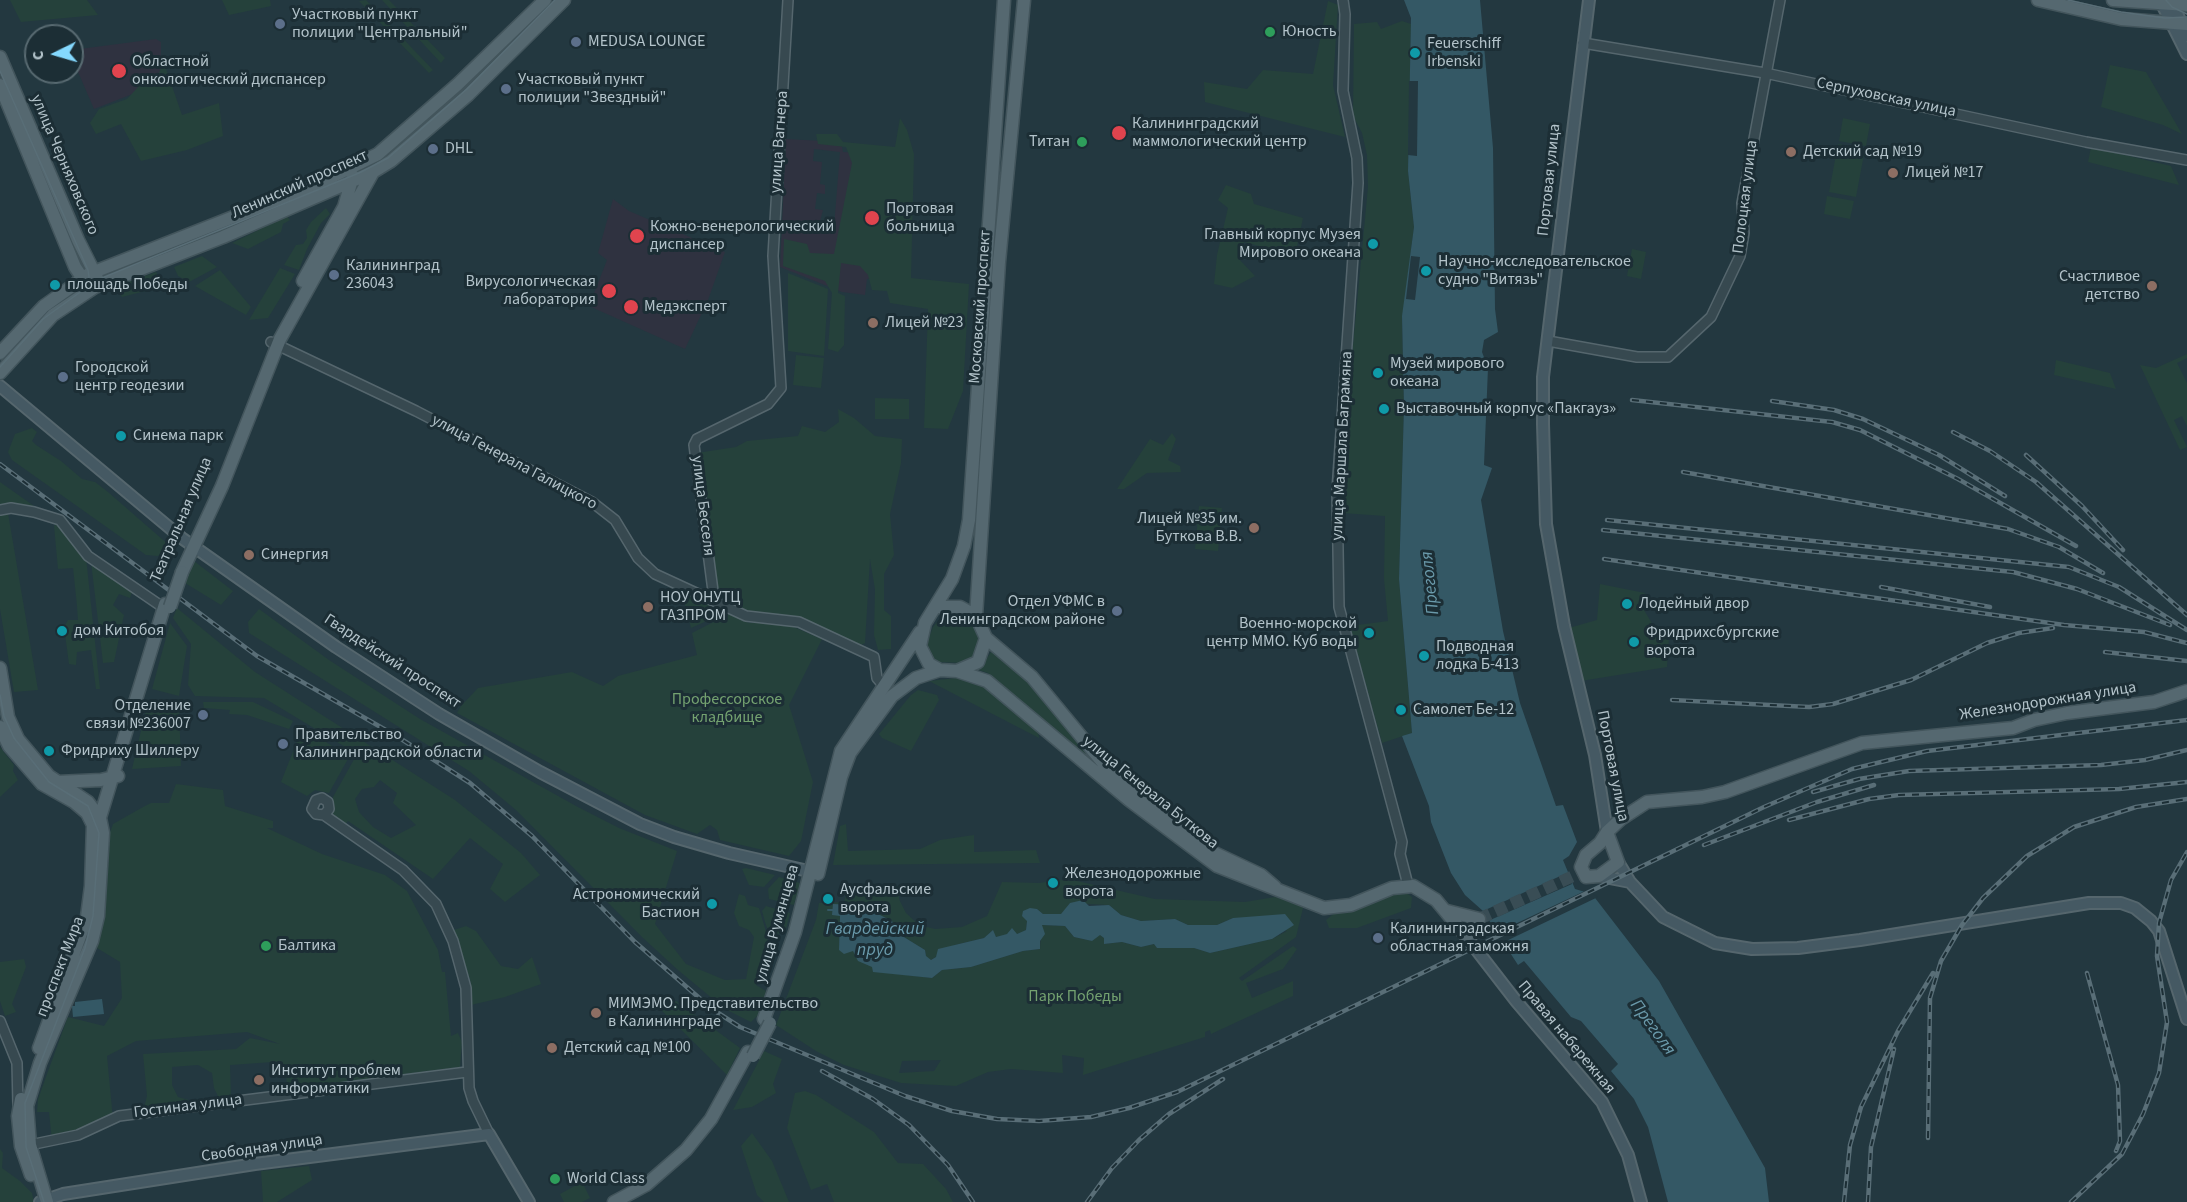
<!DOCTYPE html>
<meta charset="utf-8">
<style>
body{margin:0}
#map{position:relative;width:2187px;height:1202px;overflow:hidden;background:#233840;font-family:"Source Sans 3",sans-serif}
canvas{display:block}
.north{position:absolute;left:24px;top:24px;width:60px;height:60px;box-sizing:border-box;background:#1c2e35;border:2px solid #586a71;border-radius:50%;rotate:265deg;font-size:16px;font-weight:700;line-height:24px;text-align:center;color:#b3c3ca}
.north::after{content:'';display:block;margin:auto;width:21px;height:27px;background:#84d9fe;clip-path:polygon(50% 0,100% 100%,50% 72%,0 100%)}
</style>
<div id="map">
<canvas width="2187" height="1202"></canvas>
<div class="north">С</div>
</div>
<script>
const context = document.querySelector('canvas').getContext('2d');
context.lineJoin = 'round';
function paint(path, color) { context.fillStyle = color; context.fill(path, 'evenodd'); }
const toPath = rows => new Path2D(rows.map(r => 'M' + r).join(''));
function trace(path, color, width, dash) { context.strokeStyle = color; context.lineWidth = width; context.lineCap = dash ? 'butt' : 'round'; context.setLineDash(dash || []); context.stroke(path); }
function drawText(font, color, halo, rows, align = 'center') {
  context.font = font + ' "Source Sans 3",sans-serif'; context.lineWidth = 6; context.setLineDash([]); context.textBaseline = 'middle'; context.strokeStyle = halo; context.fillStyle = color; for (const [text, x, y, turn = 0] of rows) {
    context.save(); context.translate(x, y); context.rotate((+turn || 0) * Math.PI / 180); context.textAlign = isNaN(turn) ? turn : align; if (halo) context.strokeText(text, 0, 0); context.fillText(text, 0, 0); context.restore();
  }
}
paint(toPath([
 [156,39,161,42,161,83,94,109,72,58,72,50],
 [786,139,841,142,843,152,911,155,907,273,867,279,865,295,842,292,780,267],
 [814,149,840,152,834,227,819,225,823,210,815,209,817,193,825,194,825,185,820,184,822,162,813,161],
 [613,199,629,211,725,252,708,300,685,349,589,306,607,260,598,253]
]), '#2f3240');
paint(toPath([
 [10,0,87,0,98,15,21,22],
 [222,0,270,0,271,6,229,15],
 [366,0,433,70,429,73,359,1],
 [382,0,389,0,445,58,441,63],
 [1328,1,1338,5,1333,85,1345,137,1205,102,1204,82,1247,89,1263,70,1313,74],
 [1402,21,1411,24,1408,171,1414,227,1402,322,1404,407,1399,579,1412,733,1382,743,1350,626,1388,621,1384,579,1385,516,1343,513,1352,356,1368,187,1367,155,1362,133,1353,116,1354,24,1377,22,1381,29],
 [164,63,182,115,219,103,223,136,187,150,141,161,121,124,96,134,90,123,99,109,127,99,139,86,154,82],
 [2110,65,2146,72,2182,134,2163,125,2101,107],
 [900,118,907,130,914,154,911,278,969,284,963,391,948,429,924,428,928,309,890,303,887,291,872,290,868,275,860,266,841,263,838,293,845,296,844,345,838,352,828,349,832,293,825,281,783,266,784,239,807,244,810,253,834,254,852,163,846,147,818,144,816,134,837,134,843,142,895,147],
 [1843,118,1870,124,1866,146,1839,141],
 [1838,144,1865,149,1856,197,1829,192],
 [2091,147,2171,166,2179,185,2088,162],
 [1226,185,1251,194,1254,204,1303,218,1295,256,1244,242,1239,259,1255,276,1232,288,1214,284,1217,255,1228,208,1218,200],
 [1827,196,1854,201,1850,219,1824,214],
 [326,208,330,214,321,223,307,249,299,270,284,265,296,245,303,244,307,238,306,230,311,222],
 [287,216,290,220,283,224,281,232,248,249,232,243],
 [1632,249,1646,252,1641,279,1627,276],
 [202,256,217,267,189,282,178,276,174,267],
 [280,268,295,274,268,318,249,320],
 [220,270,251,307,246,315,195,286],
 [156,272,164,285,161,287,122,297,116,286],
 [788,273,828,289,824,356,788,351],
 [2187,354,2187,358,2177,363,2187,383,2187,426,2182,416,2174,420,2187,447,2180,450,2140,365,2156,368],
 [796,355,824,358,821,388,793,385],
 [2056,360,2110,373,2116,389,2054,375],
 [875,398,909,399,909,419,875,419],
 [838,409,854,418,875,436,902,439,901,463,890,514,894,555,884,574,884,610,891,616,891,649,878,650,874,635,875,589,870,559,865,643,861,645,803,620,746,613,722,598,716,582,697,453,736,447,747,441,798,436,802,426,825,432,839,422],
 [32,428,37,432,32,441,36,445,61,461,82,479,95,482,108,492,170,546,158,556,146,555,12,460,8,452,15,434],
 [1172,433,1176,439,1168,460,1180,466,1181,472,1147,473,1124,489,1117,489,1150,439,1163,445],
 [0,482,34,506,36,510,0,508],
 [1199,506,1222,508,1218,551,1195,549],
 [8,513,38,690,14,692,0,609,0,514],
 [58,522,86,557,100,689,96,689,91,650,77,652,76,665,69,664,64,627,68,620,78,620,77,606,73,568,58,569,54,526],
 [194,561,233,591,221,605,185,583],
 [91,562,133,589,130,598,119,594,113,605,124,615,114,662,103,663],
 [1600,584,1645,593,1644,610,1656,630,1669,637,1667,667,1581,681,1569,628,1597,620],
 [680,587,729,611,691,628],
 [177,608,255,672,455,800,521,853,540,875,505,902,490,889,503,864,470,838,433,879,348,821,344,826,333,817,333,797,357,754,264,698,195,696,188,685,191,644,173,618],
 [380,780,397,793,393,803,416,825,391,838,373,827,359,812,355,799,362,789,374,787],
 [259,609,329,660,420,719,576,806,619,828,677,851,655,924,686,964,725,980,746,979,754,937,749,930,739,926,734,913,739,894,745,896,748,905,759,908,768,938,756,985,766,991,759,1014,751,1022,725,1009,678,970,642,937,516,810,469,771,249,633,248,622],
 [951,610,962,611,972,620,981,638,977,657,967,663,937,662,928,651,927,643,933,627,944,614],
 [729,614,749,623,782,622,822,639,789,705,813,782,801,841,789,856,720,840,717,830,710,825,697,834,645,815,457,713,461,706,478,688,572,672,603,686,618,676,697,655,692,633],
 [170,623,187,646,179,696,152,689],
 [991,652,1021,673,1041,692,1072,737,1096,764,988,673,979,670],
 [956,678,984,686,1038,729,1039,738,929,681],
 [918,690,937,695,939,700,911,751,882,738,879,734,911,695],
 [203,702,253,702,293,721,289,729,247,715,229,714,230,710,204,708],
 [179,703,181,766,132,769,147,705,149,711,155,710,156,705],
 [306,729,349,757,329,793,315,790,307,796,281,782,300,734],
 [0,747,14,765,13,771,18,780,0,797],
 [176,784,223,790,225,806,273,821,273,828,267,828,322,854,385,875,407,891,438,950,442,972,445,972,451,1036,458,1033,462,1042,460,1067,295,1088,287,1083,285,1069,272,1062,230,1065,231,1096,219,1098,214,1088,212,1073,198,1065,172,1067,172,1085,178,1097,189,1100,186,1105,144,1108,147,1096,143,1054,236,1049,250,1038,280,1044,247,1032,136,1041,107,1056,113,1119,52,1141,49,1112,37,1112,38,1099,67,1019,68,1017,104,1026,122,998,120,962,97,948,105,912,110,832,113,824,143,807,151,803,169,803],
 [846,824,848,851,920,849,940,840,974,835,974,852,1036,850,1040,863,833,865,840,826],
 [746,868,775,875,764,887,749,885,742,869],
 [779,877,800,883,794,905,769,899,768,889],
 [1060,880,1077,881,1155,899,1245,902,1275,897,1299,903,1303,908,1296,937,1239,978,1242,981,1293,946,1297,949,1283,969,1246,983,1252,998,1293,981,1293,996,1211,1034,1210,1030,1205,1032,1205,1037,1083,1075,1084,1058,1062,1055,1063,1073,1011,1069,988,1072,956,1086,901,1083,844,1065,816,1051,776,1025,816,920,819,903,844,902,848,888,899,886,899,899,906,913,919,925,935,929,962,927,987,916,1002,882,1039,883],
 [1070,903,1109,905,1121,915,1141,921,1175,919,1188,925,1217,925,1233,918,1287,931,1272,939,1210,953,1194,948,1157,948,1154,944,1141,947,1122,942,1104,944,1104,938,1099,934,1092,941,1074,937,1065,926,1042,925,1040,949,1023,951,971,967,942,970,932,978,873,971,873,967,853,951,839,950,840,916,860,905,892,921,899,934,925,950,926,957,931,960,955,945,984,938,992,931,996,937,1017,934,1026,930,1027,921,1037,909,1043,914,1062,914],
 [941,1060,934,1071,899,1073,902,1061],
 [1405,892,1412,897,1411,908,1357,928,1329,928,1326,920,1337,911,1386,894],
 [766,906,790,913,786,929,775,936,770,937,765,922,762,911],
 [466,926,476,931,501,966,518,969,532,957,541,984,505,997,471,1005,471,983,454,930],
 [24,959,26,967,12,1004,16,1012,5,1016,0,1001,0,962],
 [670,1000,676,1001,740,1048,727,1075,661,1010],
 [764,1051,782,1059,773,1084,776,1093,752,1107,733,1110],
 [805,1091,816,1095,874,1132,898,1163,923,1164,946,1189,953,1202,834,1202,827,1184,811,1190,787,1128,795,1093],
 [752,1133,772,1161,789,1202,764,1202,757,1195,741,1146],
 [0,1149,3,1153,2,1168,20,1181,32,1193,34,1202,0,1202],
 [309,1166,312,1180,277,1202,263,1202,261,1171],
 [582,1182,590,1198,582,1202,564,1202,560,1194]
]), '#25413b');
paint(toPath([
 [1404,0,1480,0,1493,148,1495,309,1498,332,1484,340,1482,352,1488,368,1484,465,1492,468,1481,500,1503,631,1520,703,1556,806,1563,805,1577,842,1569,856,1563,860,1575,889,1592,894,1659,981,1765,1168,1769,1202,1668,1202,1648,1127,1634,1099,1611,1071,1618,1064,1581,1021,1571,1017,1524,961,1518,965,1483,911,1465,895,1451,873,1431,822,1429,806,1402,736,1412,733,1399,579,1404,407,1402,316,1414,227,1408,171,1411,18],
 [1083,900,1089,906,1109,905,1121,915,1141,921,1175,919,1188,925,1217,925,1233,918,1285,914,1294,925,1272,939,1210,953,1194,948,1157,948,1154,944,1141,947,1122,942,1104,944,1104,938,1100,935,1092,941,1074,937,1065,926,1042,925,1045,934,1040,941,1040,949,1023,951,971,967,942,970,932,978,873,972,872,967,858,961,853,951,844,954,839,950,840,916,832,915,833,904,860,905,892,921,899,934,925,950,926,956,931,960,936,957,938,949,984,938,993,930,996,937,1007,934,1012,928,1017,934,1026,930,1027,921,1022,916,1023,911,1030,908,1037,909,1043,914,1061,914,1070,903],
 [102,999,104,1014,73,1017,72,1006,75,1006,75,1002]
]), '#345865');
paint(toPath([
 [1409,81,1418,81,1417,156,1408,155],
 [1411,256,1420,257,1415,300,1406,299],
 [1567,873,1572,884,1488,921,1483,911],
 [1587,890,1598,897,1502,943,1496,933]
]), '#233840');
trace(toPath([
 [828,910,833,910]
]), '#345865', 2);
trace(toPath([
 [1479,919,1582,872]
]), '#394d55', 12, [12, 6]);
const tertiary = toPath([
 [1343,0,1345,14,1343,91,1357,158,1358,183,1337,491,1339,607,1402,842,1400,854,1408,885],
 [1583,43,1765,73,2086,142,2187,160],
 [1548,341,1637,357,1668,357,1711,317,1740,256,1744,233,1742,203,1780,0],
 [271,342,416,411,592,502,615,520,638,558,655,574,746,616,799,622,874,657,877,678,883,685],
 [0,510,11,508,34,512,60,520,88,556,164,608],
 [711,598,713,591,694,445,697,439,768,404,781,388,773,256,788,0],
 [324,815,329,809,328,802,322,798,316,800,312,809,316,814,324,815,403,870,436,904,453,941,466,988,469,1088,473,1101,489,1134],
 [0,1021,17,1063,18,1105],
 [25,1146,78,1135,119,1116,467,1072]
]);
const secondary = toPath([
 [1589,0,1543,377,1543,424,1546,524,1564,626,1595,755,1607,832],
 [2160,0,2187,54],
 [2171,0,2187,36],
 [0,386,183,539,336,647,439,714,540,772,640,824,674,837,729,853,817,873],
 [1618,862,1630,882,1663,917,1715,943,1752,949,1798,948,1860,940,2089,903,2121,903,2135,908,2151,921,2159,931,2187,1019],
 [1599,876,1630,882],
 [1465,935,1516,1001,1602,1102,1628,1155,1641,1202],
 [40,1202,63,1194,255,1164,489,1134,529,1202]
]);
const primary = toPath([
 [2038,0,2121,19,2187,24],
 [2113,0,2187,5],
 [0,57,78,240,97,278],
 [0,85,75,267,87,285],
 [303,281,344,207,353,176],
 [0,353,44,306,89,274,317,184,378,154,458,84,545,0],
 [0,373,53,315,95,287,223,237,373,172,391,161,468,95,564,0],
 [182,572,222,486,280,339,373,172],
 [937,607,960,607,976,616,986,638,978,662,957,671,940,670,929,664,920,646,925,623,952,579,964,546,969,520,1004,0],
 [976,616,999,262,1024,0],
 [986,638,1032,677,1113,775,1208,850,1261,875,1275,887],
 [0,668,8,717,18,739,49,776,88,802,100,818,103,833,98,916,92,941,40,1063,27,1106,30,1145,47,1202],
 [957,671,987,681,1129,800,1217,866,1324,908,1351,905,1392,888,1413,886,1436,900,1465,935,1477,931,1479,919,1447,911],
 [0,727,9,746,42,784,74,802,87,813,93,825,91,886,87,917,39,1048],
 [58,782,101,780,118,776],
 [98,824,165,604],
 [1607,832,1618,862,1599,876,1586,877,1581,867,1586,855,1600,843,1607,832,1621,819,1647,802,1702,797,1725,792,1862,743,2013,728,2034,720,2067,713,2154,702,2187,691],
 [818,874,841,777,850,753,892,696,916,678,940,670],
 [764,1019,795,932,841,751,920,632],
 [21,1099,18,1116,21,1146,31,1175],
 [614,1202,646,1185,686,1150,711,1119,748,1052]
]);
trace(tertiary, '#55666d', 12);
trace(secondary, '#55666d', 14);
trace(primary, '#43555c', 15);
trace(tertiary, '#374950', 9);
trace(secondary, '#455963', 10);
trace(primary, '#556870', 12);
trace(toPath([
 [2068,0,2121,12,2165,18,2187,17],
 [2166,0,2172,7,2187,14],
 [0,71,88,270,89,277,83,288],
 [0,367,43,319,97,280,359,173,388,158,467,89,555,0],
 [0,695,4,716,14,738,49,782,88,806,99,833,93,916,85,948,25,1103,26,1147,44,1202]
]), '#596e77', 1.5);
const rail = toPath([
 [1632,400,1832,422,1860,430,1958,479,2076,546],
 [1772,401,1834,410,1863,419,1939,455,2005,496],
 [1953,432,1990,451,2036,482,2187,615],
 [2026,455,2082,506,2123,550],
 [0,464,257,656,398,737,470,783,532,836,635,942,712,1009,740,1027,905,1096,952,1111,997,1119,1039,1121,1091,1117,1129,1108,1177,1092,1764,807,1852,769,1927,751,2187,720],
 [1683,472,2008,529,2059,547,2103,573],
 [1607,520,2069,567,2119,587,2187,630],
 [1603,530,2013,572,2077,589,2170,625],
 [1604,559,2064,625,2144,632,2187,643],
 [1881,587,1990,607],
 [2105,652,2187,661],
 [1672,700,1809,707,1833,704,1911,680,1987,643,2019,633,2053,628],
 [1813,792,1859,779,1909,771,2101,765,2145,760,2187,750],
 [1789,820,1869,799,1899,795,2119,789,2187,782],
 [1704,845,1817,802,1874,785],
 [2087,973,2118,1085,2120,1141,2116,1151],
 [822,1071,873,1099,909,1125,948,1165,973,1202],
 [1928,1138,1930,998,1941,961,1962,925,1983,898,2027,856,2074,827,2136,807,2187,799],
 [1087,1202,1112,1168,1139,1140,1169,1114,1223,1079],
 [1844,1202,1850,1145,1861,1107,1898,1031,1933,973],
 [1868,1202,1871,1147,1894,1049],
 [2071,1202,2122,1154,2143,1114,2159,1073,2167,1022,2157,956,2159,923,2171,880,2187,852]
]);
trace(rail, '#596e77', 4.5);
trace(rail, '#1c2e35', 2, [7]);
const primaryBridge = toPath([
 [170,607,182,572],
 [753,1056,770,1023]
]);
trace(primaryBridge, '#43555c', 15, []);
trace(primaryBridge, '#556870', 12);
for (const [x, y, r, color] of [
 [280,24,6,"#5c6f8a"],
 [1270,32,6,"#2e9e5b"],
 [576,42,6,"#5c6f8a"],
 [1415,53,6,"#0f9aa8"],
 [119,71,8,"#e0444e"],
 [506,89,6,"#5c6f8a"],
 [1119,133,8,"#e0444e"],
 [1082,142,6,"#2e9e5b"],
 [433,149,6,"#5c6f8a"],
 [1791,152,6,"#8d6e63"],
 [1893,173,6,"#8d6e63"],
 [872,218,8,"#e0444e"],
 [637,236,8,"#e0444e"],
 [1373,244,6,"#0f9aa8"],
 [1426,271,6,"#0f9aa8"],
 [334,275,6,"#5c6f8a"],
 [55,285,6,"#0f9aa8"],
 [2152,286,6,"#8d6e63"],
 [609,291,8,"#e0444e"],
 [631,307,8,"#e0444e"],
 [873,323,6,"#8d6e63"],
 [1378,373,6,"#0f9aa8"],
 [63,377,6,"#5c6f8a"],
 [1384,409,6,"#0f9aa8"],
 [121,436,6,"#0f9aa8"],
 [1254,528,6,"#8d6e63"],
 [249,555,6,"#8d6e63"],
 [1627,604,6,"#0f9aa8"],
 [648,607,6,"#8d6e63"],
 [1117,611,6,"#5c6f8a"],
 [62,631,6,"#0f9aa8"],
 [1369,633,6,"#0f9aa8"],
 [1634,642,6,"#0f9aa8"],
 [1424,656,6,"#0f9aa8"],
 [1401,710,6,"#0f9aa8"],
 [203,715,6,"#5c6f8a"],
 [283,744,6,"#5c6f8a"],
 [49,751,6,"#0f9aa8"],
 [1053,883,6,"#0f9aa8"],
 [828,899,6,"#0f9aa8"],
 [712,904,6,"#0f9aa8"],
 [1378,938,6,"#5c6f8a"],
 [266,946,6,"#2e9e5b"],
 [596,1013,6,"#8d6e63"],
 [552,1048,6,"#8d6e63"],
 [259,1080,6,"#8d6e63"],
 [555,1179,6,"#2e9e5b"]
]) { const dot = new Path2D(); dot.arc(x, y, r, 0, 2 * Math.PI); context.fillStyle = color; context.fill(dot); trace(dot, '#1c2e35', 2); }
drawText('16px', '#b3c3ca', '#1c2e35', [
 ["Участковый пункт",292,15],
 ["полиции \"Центральный\"",292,33],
 ["Юность",1282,32],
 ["MEDUSA LOUNGE",588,42],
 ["Feuerschiff",1427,44],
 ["Irbenski",1427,62],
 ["Областной",132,62],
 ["онкологический диспансер",132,80],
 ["Участковый пункт",518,80],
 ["полиции \"Звездный\"",518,98],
 ["Калининградский",1132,124],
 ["маммологический центр",1132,142],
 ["Титан",1070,142,"right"],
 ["DHL",445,149],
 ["Детский сад №19",1803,152],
 ["Лицей №17",1905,173],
 ["Портовая",886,209],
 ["больница",886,227],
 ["Кожно-венерологический",650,227],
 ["диспансер",650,245],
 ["Главный корпус Музея",1361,235,"right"],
 ["Мирового океана",1361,253,"right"],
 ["Научно-исследовательское",1438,262],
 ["судно \"Витязь\"",1438,280],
 ["Калининград",346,266],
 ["236043",346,284],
 ["Счастливое",2140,277,"right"],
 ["детство",2140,295,"right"],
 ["Вирусологическая",596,282,"right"],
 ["лаборатория",596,300,"right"],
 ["площадь Победы",67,285],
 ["Медэксперт",644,307],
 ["Лицей №23",885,323],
 ["Музей мирового",1390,364],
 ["океана",1390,382],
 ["Городской",75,368],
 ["центр геодезии",75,386],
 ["Выставочный корпус «Пакгауз»",1396,409],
 ["Синема парк",133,436],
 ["Лицей №35 им.",1242,519,"right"],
 ["Буткова В.В.",1242,537,"right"],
 ["Синергия",261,555],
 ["НОУ ОНУТЦ",660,598],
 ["ГАЗПРОМ",660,616],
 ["Отдел УФМС в",1105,602,"right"],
 ["Ленинградском районе",1105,620,"right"],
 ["Лодейный двор",1639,604],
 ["Военно-морской",1357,624,"right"],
 ["центр ММО. Куб воды",1357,642,"right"],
 ["дом Китобоя",74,631],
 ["Фридрихсбургские",1646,633],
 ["ворота",1646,651],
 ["Подводная",1436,647],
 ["лодка Б-413",1436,665],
 ["Отделение",191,706,"right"],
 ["связи №236007",191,724,"right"],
 ["Самолет Бе-12",1413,710],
 ["Правительство",295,735],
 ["Калининградской области",295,753],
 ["Фридриху Шиллеру",61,751],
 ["Железнодорожные",1065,874],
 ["ворота",1065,892],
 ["Аусфальские",840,890],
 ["ворота",840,908],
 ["Астрономический",700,895,"right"],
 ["Бастион",700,913,"right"],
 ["Калининградская",1390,929],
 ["областная таможня",1390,947],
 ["Балтика",278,946],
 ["МИМЭМО. Представительство",608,1004],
 ["в Калининграде",608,1022],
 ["Детский сад №100",564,1048],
 ["Институт проблем",271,1071],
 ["информатики",271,1089],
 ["World Class",567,1179]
], 'left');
drawText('16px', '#b3c3ca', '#1c2e35', [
 ["Серпуховская улица",1886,98,12],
 ["улица Вагнера",780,142,-86],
 ["улица Черняховского",64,165,67],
 ["Портовая улица",1550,180,-84],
 ["Ленинский проспект",300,185,-24],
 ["Полоцкая улица",1746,197,-83],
 ["Московский проспект",981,307,-86],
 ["улица Маршала Баграмяна",1343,446,-87],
 ["улица Генерала Галицкого",514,463,28],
 ["улица Бесселя",702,506,83],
 ["Театральная улица",182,520,-67],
 ["Гвардейский проспект",392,662,33],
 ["Железнодорожная улица",2048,702,-9],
 ["Портовая улица",1612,766,79],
 ["улица Генерала Буткова",1150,793,39],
 ["улица Румянцева",778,924,-74],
 ["проспект Мира",61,967,-69],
 ["Правая набережная",1566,1038,50],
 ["Гостиная улица",188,1107,-7],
 ["Свободная улица",262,1149,-8]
]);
drawText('16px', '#74a270', '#1c2e35', [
 ["Профессорское",727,700],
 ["кладбище",727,718],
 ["Парк Победы",1075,997]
]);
drawText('italic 18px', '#6a9aab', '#1c2e35', [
 ["Преголя",1431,583,-96],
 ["Гвардейский",875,930],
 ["пруд",875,951],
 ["Преголя",1652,1028,54]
]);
</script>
